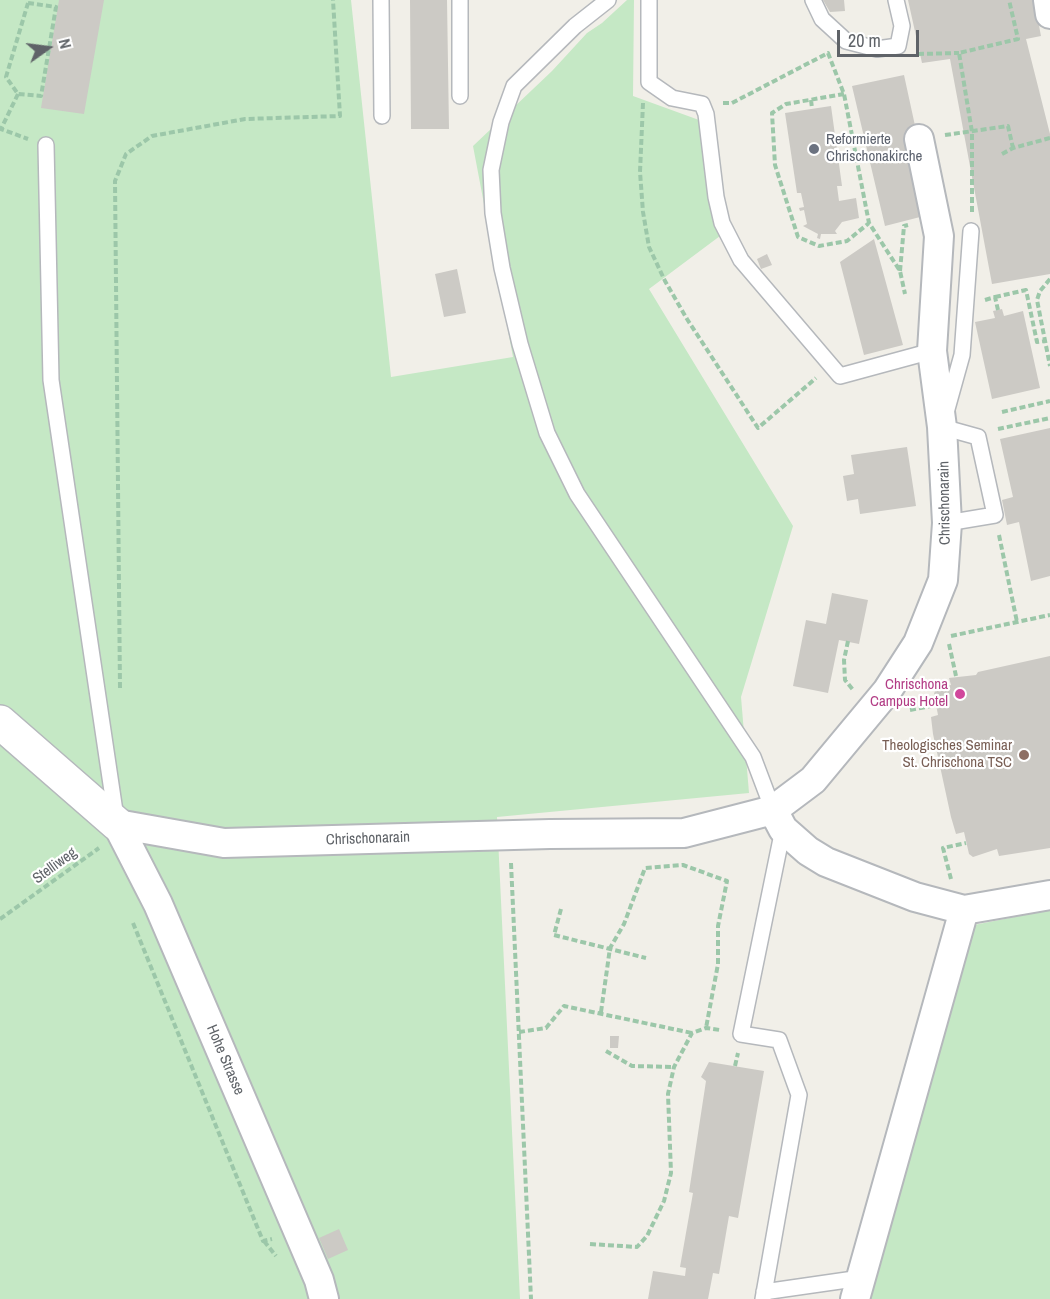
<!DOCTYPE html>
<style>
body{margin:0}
#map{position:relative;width:1050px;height:1299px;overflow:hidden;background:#f1efe8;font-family:"Archivo Narrow",sans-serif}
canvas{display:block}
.north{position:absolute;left:18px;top:18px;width:60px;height:60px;-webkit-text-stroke:4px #fff;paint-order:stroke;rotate:76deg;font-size:16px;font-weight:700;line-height:24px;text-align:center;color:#5f6368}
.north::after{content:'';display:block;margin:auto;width:21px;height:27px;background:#5f6368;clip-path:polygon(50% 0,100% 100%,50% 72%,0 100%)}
.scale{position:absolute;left:837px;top:30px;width:82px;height:27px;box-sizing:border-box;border:3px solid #5f6368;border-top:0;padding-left:8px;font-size:18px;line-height:21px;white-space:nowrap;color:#5f6368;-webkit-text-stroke:4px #fff;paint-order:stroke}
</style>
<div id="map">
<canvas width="1050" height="1299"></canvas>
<div class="north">N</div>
<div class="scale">20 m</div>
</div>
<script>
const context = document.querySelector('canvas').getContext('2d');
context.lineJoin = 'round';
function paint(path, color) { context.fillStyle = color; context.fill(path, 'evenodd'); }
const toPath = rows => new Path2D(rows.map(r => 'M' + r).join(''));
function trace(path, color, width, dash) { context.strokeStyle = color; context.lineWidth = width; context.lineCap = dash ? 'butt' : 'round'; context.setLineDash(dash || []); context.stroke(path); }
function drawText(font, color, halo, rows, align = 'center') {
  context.font = font + ' "Archivo Narrow",sans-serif'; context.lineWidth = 4.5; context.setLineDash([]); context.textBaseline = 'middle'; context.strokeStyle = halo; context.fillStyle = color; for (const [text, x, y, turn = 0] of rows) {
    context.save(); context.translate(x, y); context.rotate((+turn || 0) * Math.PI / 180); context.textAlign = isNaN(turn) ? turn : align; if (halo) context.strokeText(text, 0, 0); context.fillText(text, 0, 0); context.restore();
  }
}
paint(toPath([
 [0,0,351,0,391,377,513,357,473,146,552,71,587,33,602,23,627,0,634,0,633,96,699,120,720,236,649,289,793,526,741,697,749,793,497,817,520,1299,0,1299],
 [1050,910,1050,1299,862,1299,974,925]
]), '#c5e8c5');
paint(toPath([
 [59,0,104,0,84,114,41,108],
 [410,0,447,0,449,129,411,129],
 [823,0,844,0,845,11,830,12],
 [908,0,1034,0,1041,36,1026,39,1050,134,1050,274,992,284,950,59,922,63],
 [904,75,919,144,924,216,885,226,852,86],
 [831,106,842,186,837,186,839,201,856,198,859,218,842,222,835,231,837,234,821,234,820,239,817,238,818,234,803,226,807,224,804,210,800,211,799,208,804,207,801,193,797,193,785,113],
 [874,239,903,345,864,355,840,262],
 [767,254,772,265,761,269,757,259],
 [457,269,466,313,444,317,435,274],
 [1002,309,1004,316,1023,311,1040,388,992,399,975,322,995,318,993,311],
 [1050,428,1050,576,1031,581,1019,522,1007,525,1002,500,1013,497,1000,439],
 [907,447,916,506,860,514,858,499,847,501,843,476,854,474,851,455],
 [832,593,868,600,859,644,839,640,828,693,793,686,806,620,826,624],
 [1050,656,1050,848,999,856,997,849,973,857,969,854,964,832,956,834,951,817,933,734,931,717,938,715,934,694,936,688,951,685,949,678,976,675,978,672],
 [610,1036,619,1036,618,1048,610,1048],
 [709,1062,764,1071,738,1218,729,1216,719,1274,713,1273,708,1299,648,1299,653,1271,685,1276,686,1268,680,1267,693,1193,689,1192,706,1081,701,1077],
 [339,1229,348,1250,328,1259,319,1238]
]), '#cccac5');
const service = toPath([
 [381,0,382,116],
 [608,0,575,26,514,86,501,122,491,170,493,213,502,268,520,344,547,433,577,494,753,757,773,810],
 [649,0,649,82,672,98,702,104,706,114,716,197,722,223,741,260,840,376,932,351],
 [813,0,822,19,846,41,877,49,898,46,902,26,896,0],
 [460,96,460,0],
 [46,145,51,380,116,818],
 [947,523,995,515,978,437,942,427,962,355,971,231],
 [764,1292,861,1278],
 [763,1299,799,1095,779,1040,741,1034,783,829]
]);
const minor = toPath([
 [1048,0,1050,14],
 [773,810,783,829,808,851,826,862,915,897,964,910],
 [117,824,224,843,550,834,684,833,773,810,813,780,887,691,918,643,943,580,947,523,942,427,932,351,939,236,919,139],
 [117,824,158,904,319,1280,324,1299],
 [855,1299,964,910,1050,895]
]);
const tertiary = toPath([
 [0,722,117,824]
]);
trace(service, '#b5b8bc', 18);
trace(minor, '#b5b8bc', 32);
trace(tertiary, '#b5b8bc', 36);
trace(toPath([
 [28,3,56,7,41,96,18,94,6,77,28,3],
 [918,54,959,53],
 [18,94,1,129,28,139],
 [844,94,786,104,772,113,775,165,798,237,819,246,847,241,869,223],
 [811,100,812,108],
 [643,103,640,172,643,212,649,247,665,281,687,319,758,428,816,378],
 [723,103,732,103,828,53,844,94,869,223,900,271,905,294],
 [945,135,1008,126,1013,148],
 [1002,154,1013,148,1050,138],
 [972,212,972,132,959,53,1018,39,1009,0],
 [900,271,904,226,908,225],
 [1050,279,1040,291,1037,300,1050,366],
 [995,297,1026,290,1037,342,1045,341],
 [985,300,995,297,998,310],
 [1002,412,1050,401],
 [998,429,1050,418],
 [999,535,1017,622],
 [951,636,1050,615],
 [848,641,844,660,845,680,854,691],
 [949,644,956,676],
 [120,688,115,181,126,154,152,136,245,119,340,116,333,0],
 [910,710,936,705],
 [511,863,531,1299],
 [951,879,943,848,966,843],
 [561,909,554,935,646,958],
 [0,919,99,848],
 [133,923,263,1241,272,1239],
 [601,1012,610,948,624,924,645,868,683,865,727,881,718,926,718,964,706,1028],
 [519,1032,546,1028,564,1006,692,1033],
 [606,1051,632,1066,674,1067],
 [735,1066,738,1053],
 [264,1241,276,1256],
 [590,1244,637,1247,647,1236,664,1201,671,1173,668,1094,674,1067,692,1033,706,1028,720,1030]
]), '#9cc7a9', 4, [6, 3]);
trace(service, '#fff', 15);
trace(minor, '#fff', 28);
trace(tertiary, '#fff', 33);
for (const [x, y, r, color] of [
 [814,149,6,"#6b7280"],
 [960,694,6,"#d1479c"],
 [1024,755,6,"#8d6e63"]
]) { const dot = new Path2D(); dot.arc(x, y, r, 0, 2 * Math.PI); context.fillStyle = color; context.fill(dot); trace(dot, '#fff', 2); }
drawText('15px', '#5b616d', '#fff', [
 ["Reformierte",826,140],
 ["Chrischonakirche",826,157]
], 'left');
drawText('15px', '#5f6368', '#fff', [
 ["Chrischonarain",945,503,-91],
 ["Chrischonarain",368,839,-2],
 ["Stelliweg",55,866,-36],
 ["Hohe Strasse",225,1060,67]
]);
drawText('15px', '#b23c85', '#fff', [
 ["Chrischona",948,685],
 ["Campus Hotel",948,702]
], 'right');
drawText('15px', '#785e54', '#fff', [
 ["Theologisches Seminar",1012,746],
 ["St. Chrischona TSC",1012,763]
], 'right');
</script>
